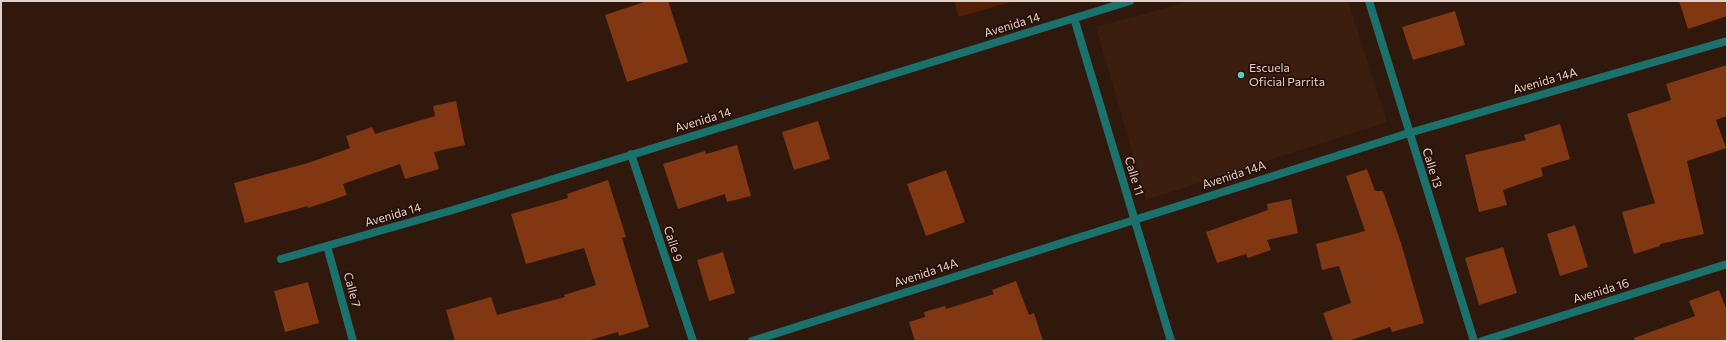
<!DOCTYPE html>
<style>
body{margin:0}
#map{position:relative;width:1728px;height:342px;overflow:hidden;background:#30180d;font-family:Commissioner,sans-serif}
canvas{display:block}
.frame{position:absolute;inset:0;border:2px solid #e2d1ca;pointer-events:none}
</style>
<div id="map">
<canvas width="1728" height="342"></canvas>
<div class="frame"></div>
</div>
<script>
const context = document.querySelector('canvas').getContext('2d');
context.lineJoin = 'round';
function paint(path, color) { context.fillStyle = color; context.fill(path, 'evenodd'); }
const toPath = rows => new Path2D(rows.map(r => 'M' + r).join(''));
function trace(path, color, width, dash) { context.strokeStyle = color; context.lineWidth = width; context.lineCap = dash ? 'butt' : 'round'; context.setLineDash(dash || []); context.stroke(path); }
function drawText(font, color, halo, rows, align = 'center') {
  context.font = font + ' Commissioner,sans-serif'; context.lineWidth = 3.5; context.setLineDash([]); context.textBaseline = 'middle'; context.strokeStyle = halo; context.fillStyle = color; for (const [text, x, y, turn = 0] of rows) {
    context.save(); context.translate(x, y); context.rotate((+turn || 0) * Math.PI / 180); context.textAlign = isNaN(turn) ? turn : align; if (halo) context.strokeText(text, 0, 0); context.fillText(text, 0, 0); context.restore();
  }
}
paint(toPath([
 [1191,1,1348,1,1387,122,1146,200,1096,27]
]), '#3c1e11');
paint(toPath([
 [954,1,1014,1,959,17]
]), '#532007');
paint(toPath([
 [647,1,668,1,688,62,627,82,605,15],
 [1679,1,1727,1,1727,16,1688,29],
 [1455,11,1465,45,1413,60,1402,27],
 [1727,65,1727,116,1716,120,1726,148,1687,161,1704,234,1660,244,1660,246,1634,254,1622,212,1655,203,1627,114,1671,100,1666,84],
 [456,101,465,145,434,152,439,169,405,179,400,164,343,184,347,195,308,208,308,206,245,223,234,183,308,163,350,148,346,136,372,127,375,134,435,116,433,106],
 [818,121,830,159,794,170,782,132],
 [1560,124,1570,159,1541,168,1543,176,1503,190,1507,205,1479,212,1465,155,1526,140,1524,135],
 [737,145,751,196,727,202,725,194,678,209,663,164,705,151,706,154],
 [1367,169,1375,191,1383,191,1401,243,1424,323,1392,332,1390,327,1348,341,1333,341,1323,313,1351,303,1339,266,1322,270,1316,244,1365,231,1346,176],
 [946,170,965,222,926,236,907,184],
 [608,180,626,237,622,238,649,327,619,336,618,332,587,341,455,341,446,310,491,297,497,315,565,297,564,295,596,285,584,248,526,264,511,214,568,198,567,194],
 [1291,199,1298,233,1267,240,1271,250,1248,258,1246,254,1217,263,1206,232,1268,210,1267,204],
 [1575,225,1588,267,1560,276,1547,234],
 [1503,247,1517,293,1479,305,1465,258],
 [723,252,735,293,709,301,697,260],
 [1016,281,1029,315,1034,313,1043,341,915,341,909,322,925,317,924,312,945,306,946,309,994,294,992,290],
 [308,282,319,323,285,332,274,291],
 [1719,290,1727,311,1727,341,1635,341,1634,338,1695,316,1689,301]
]), '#813711');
trace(toPath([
 [1369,1,1474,341],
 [1074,18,1171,341],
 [631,154,693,341],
 [327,246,353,341],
 [281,259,453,210,1130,1],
 [752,341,1409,133,1727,41],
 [1482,341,1727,264]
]), '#1b716c', 8);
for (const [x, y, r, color] of [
 [1241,75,4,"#55cec6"]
]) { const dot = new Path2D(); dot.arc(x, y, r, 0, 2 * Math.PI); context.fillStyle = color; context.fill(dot); trace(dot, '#260e05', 1.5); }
drawText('12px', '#e2d1ca', '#260e05', [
 ["Avenida 14",1012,25,-17],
 ["Avenida 14A",1545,81,-16],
 ["Avenida 14",703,120,-17],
 ["Calle 13",1432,168,73],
 ["Avenida 14A",1234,175,-18],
 ["Calle 11",1134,176,73],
 ["Avenida 14",393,215,-16],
 ["Calle 9",673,244,72],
 ["Avenida 14A",926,273,-18],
 ["Calle 7",352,290,75],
 ["Avenida 16",1601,291,-17]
]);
drawText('12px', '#e2d1ca', '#260e05', [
 ["Escuela",1249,68],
 ["Oficial Parrita",1249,82]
], 'left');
</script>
